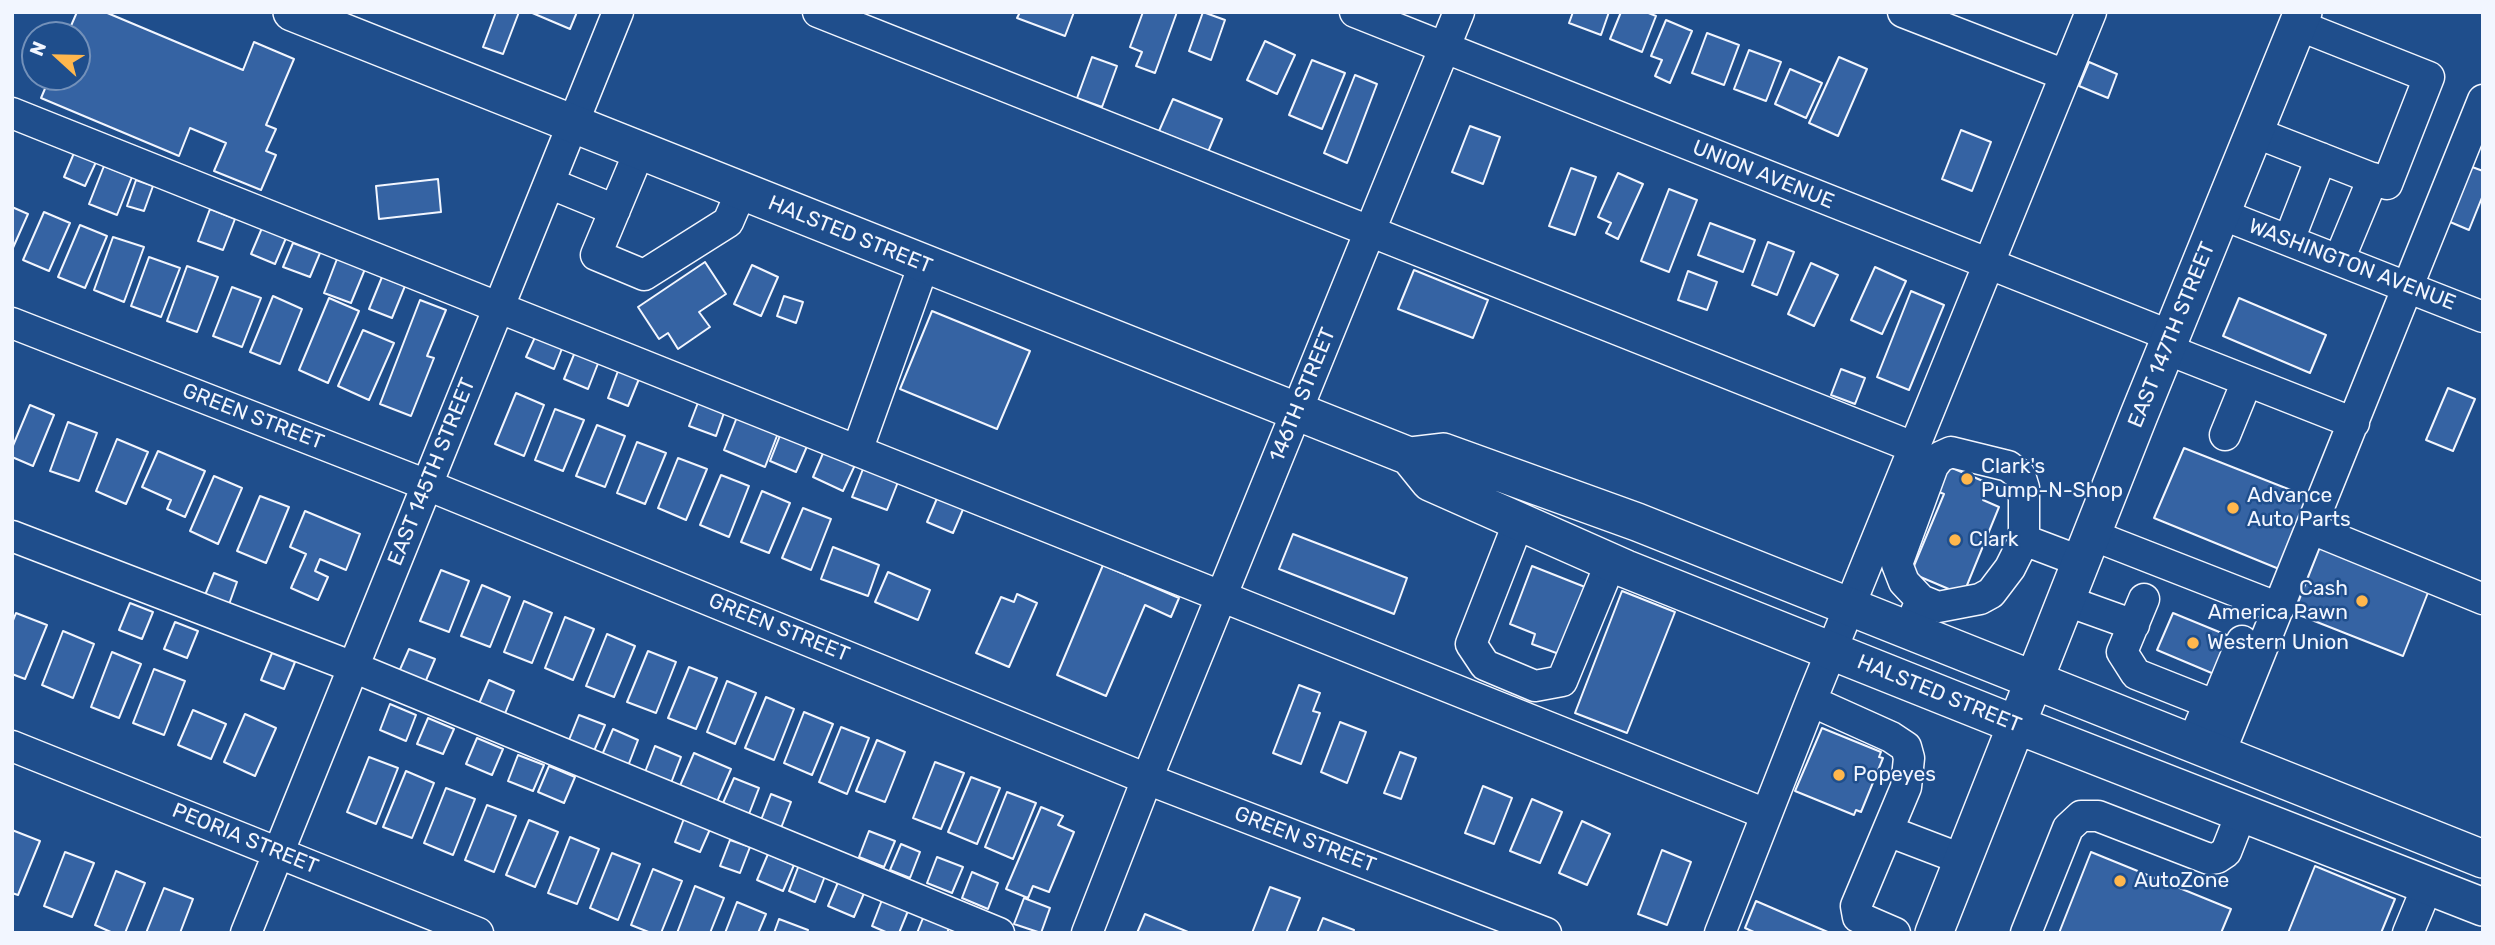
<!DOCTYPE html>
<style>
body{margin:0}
#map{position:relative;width:2495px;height:945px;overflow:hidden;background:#1f4e8c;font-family:Rubik,sans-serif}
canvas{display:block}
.frame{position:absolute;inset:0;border:14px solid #f2f6ff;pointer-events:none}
.north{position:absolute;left:21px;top:21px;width:70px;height:70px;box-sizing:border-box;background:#1f4e8c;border:2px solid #7391ba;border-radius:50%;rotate:292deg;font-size:19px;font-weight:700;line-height:28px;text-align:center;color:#f2f6ff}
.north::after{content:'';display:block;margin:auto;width:24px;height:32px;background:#ffb74d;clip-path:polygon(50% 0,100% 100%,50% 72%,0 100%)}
</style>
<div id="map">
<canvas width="2495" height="945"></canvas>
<div class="frame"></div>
<div class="north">N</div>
</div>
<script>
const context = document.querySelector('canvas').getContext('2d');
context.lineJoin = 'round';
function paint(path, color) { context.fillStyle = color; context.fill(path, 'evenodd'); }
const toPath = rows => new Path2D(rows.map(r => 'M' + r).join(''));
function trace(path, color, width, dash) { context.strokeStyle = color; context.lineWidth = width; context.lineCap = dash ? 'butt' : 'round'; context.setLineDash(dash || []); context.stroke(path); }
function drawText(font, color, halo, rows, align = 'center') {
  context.font = font + ' Rubik,sans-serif'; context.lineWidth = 5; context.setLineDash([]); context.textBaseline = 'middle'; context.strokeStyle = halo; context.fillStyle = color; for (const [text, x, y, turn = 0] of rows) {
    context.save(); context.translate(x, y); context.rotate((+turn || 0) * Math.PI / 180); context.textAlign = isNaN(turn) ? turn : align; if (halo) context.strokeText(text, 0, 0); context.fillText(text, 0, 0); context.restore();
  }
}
const building = toPath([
 [77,12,105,12,243,70,254,42,294,59,266,125,276,129,266,151,276,155,261,190,214,171,226,143,190,128,179,156,41,98,50,77,77,77,77,35,67,35,77,12],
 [496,12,519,12,503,54,483,47,496,12],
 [530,12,577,12,570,29,530,12],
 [1020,12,1074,12,1065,36,1017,18,1020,12],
 [1143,12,1177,12,1155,73,1136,66,1142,52,1130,47,1143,12],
 [1203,12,1225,20,1211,60,1189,51,1203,12],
 [1573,12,1609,12,1601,35,1569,23,1573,12],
 [1621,12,1646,12,1656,16,1642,52,1610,39,1621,12],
 [1666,20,1692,31,1670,83,1655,76,1662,60,1651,56,1666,20],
 [1707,33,1739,45,1724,85,1692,73,1707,33],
 [1265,41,1295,55,1277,94,1247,80,1265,41],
 [1749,50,1781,62,1766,101,1734,89,1749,50],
 [1092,57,1117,66,1102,107,1077,98,1092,57],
 [1839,57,1867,69,1838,136,1809,123,1839,57],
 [1312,60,1345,73,1322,129,1289,115,1312,60],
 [2089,62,2117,74,2108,98,2079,86,2089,62],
 [1790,69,1822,83,1806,118,1775,104,1790,69],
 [1355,75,1377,84,1347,163,1324,153,1355,75],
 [1173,99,1222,119,1208,152,1159,131,1173,99],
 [1470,126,1500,137,1483,184,1452,172,1470,126],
 [1961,130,1991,142,1972,191,1942,179,1961,130],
 [74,153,96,162,85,186,64,177,74,153],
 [2464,164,2483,171,2483,195,2469,230,2443,219,2464,164],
 [104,166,132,177,117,215,89,204,104,166],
 [1571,168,1596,177,1575,235,1549,226,1571,168],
 [1618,173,1643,184,1618,239,1606,233,1611,223,1598,217,1618,173],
 [438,179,441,212,379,219,376,186,438,179],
 [136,180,153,186,144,211,127,206,136,180],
 [1669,189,1697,200,1669,272,1641,261,1669,189],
 [12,207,28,214,12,250,12,207],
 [210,209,235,219,223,250,198,241,210,209],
 [44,212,70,223,49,271,23,260,44,212],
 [1710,223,1755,240,1743,272,1698,255,1710,223],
 [80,225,107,236,85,288,58,277,80,225],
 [262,228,286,238,275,264,251,254,262,228],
 [113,237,144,247,124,302,94,290,113,237],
 [1768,242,1794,252,1777,295,1752,285,1768,242],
 [293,243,320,253,310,277,283,267,293,243],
 [149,257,180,268,161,317,131,306,149,257],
 [337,259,365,269,351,303,324,293,337,259],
 [705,262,726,294,699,312,710,327,678,349,668,333,659,339,638,307,705,262],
 [1811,263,1838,275,1814,326,1788,314,1811,263],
 [752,265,778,277,761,316,734,304,752,265],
 [187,266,218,277,197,332,167,321,187,266],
 [1875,267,1906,281,1882,334,1851,320,1875,267],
 [1414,270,1488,300,1473,338,1398,309,1414,270],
 [1688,271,1717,282,1707,310,1678,300,1688,271],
 [382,277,405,286,392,318,369,309,382,277],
 [232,287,261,298,242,347,213,336,232,287],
 [1911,291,1944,305,1909,390,1877,377,1911,291],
 [273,296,302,309,280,364,250,352,273,296],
 [784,296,803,302,796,323,777,316,784,296],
 [329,298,359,311,328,383,299,370,329,298],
 [2239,298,2326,335,2310,373,2223,336,2239,298],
 [420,300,446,310,427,356,434,358,411,416,380,404,420,300],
 [932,311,1030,351,997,429,900,389,932,311],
 [363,330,394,343,369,400,338,386,363,330],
 [536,335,563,346,554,369,526,357,536,335],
 [575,352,599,361,588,389,564,379,575,352],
 [1841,369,1865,378,1855,404,1831,395,1841,369],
 [618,371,639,379,628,406,608,398,618,371],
 [2448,388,2475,399,2453,451,2426,440,2448,388],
 [516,393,544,405,524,456,495,444,516,393],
 [699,400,725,410,716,436,689,426,699,400],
 [30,405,54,415,33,466,12,457,12,448,30,405],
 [555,409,584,420,563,471,535,460,555,409],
 [739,412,780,428,765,467,724,450,739,412],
 [68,422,97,433,79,481,50,471,68,422],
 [597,425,625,436,605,487,576,476,597,425],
 [781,433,808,444,796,472,770,461,781,433],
 [117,439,148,452,126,504,96,491,117,439],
 [637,442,666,453,645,504,617,493,637,442],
 [2184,448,2311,498,2284,571,2154,518,2184,448],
 [158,451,205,471,185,517,167,509,171,500,142,487,158,451],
 [824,451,855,465,843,491,813,477,824,451],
 [678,458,707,469,686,520,658,508,678,458],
 [1945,465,1990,484,1983,500,1999,507,1963,595,1911,573,1944,494,1934,490,1945,465],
 [863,469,898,482,887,510,852,497,863,469],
 [721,475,749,486,729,537,700,525,721,475],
 [214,476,242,488,218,544,190,531,214,476],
 [762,491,790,503,769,553,741,542,762,491],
 [260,496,289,507,266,563,237,551,260,496],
 [938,496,964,507,953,533,927,522,938,496],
 [803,508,831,519,811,570,782,558,803,508],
 [305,511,360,534,346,570,320,559,315,571,328,577,318,600,291,588,306,554,290,547,305,511],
 [1293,534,1407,578,1394,614,1279,569,1293,534],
 [833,547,879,565,868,596,821,579,833,547],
 [2320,547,2429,590,2403,656,2294,613,2320,547],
 [1103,565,1179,598,1171,617,1145,605,1106,696,1057,675,1103,565],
 [1532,566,1585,587,1559,654,1532,644,1535,634,1510,624,1532,566],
 [441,570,469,581,449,632,420,621,441,570],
 [888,572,930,590,918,620,875,602,888,572],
 [214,573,237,582,227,610,203,600,214,573],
 [482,585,510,597,490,647,461,636,482,585],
 [1622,591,1675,612,1627,733,1575,713,1622,591],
 [1017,594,1037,603,1009,667,976,653,1001,597,1014,602,1017,594],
 [524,601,552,613,532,663,504,652,524,601],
 [130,603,153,612,142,639,119,630,130,603],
 [16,613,47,625,25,679,12,674,12,623,16,613],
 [2173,613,2229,636,2214,674,2157,650,2173,613],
 [565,617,594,629,573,680,545,668,565,617],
 [175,622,198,631,187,658,164,649,175,622],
 [63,631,94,644,73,698,42,685,63,631],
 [607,634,635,646,614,697,586,686,607,634],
 [409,649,435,659,424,685,398,674,409,649],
 [648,651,676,662,656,713,627,702,648,651],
 [112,652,141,664,119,718,91,707,112,652],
 [272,653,295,662,284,689,261,680,272,653],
 [689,667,717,678,696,729,668,718,689,667],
 [154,669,185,681,164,735,133,723,154,669],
 [489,680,514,691,504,716,478,706,489,680],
 [727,681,756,693,735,744,707,732,727,681],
 [1299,685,1320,693,1313,711,1320,713,1301,764,1273,753,1299,685],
 [766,697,794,709,774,760,745,748,766,697],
 [390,704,416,715,406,741,380,730,390,704],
 [193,710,226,724,211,759,178,745,193,710],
 [804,712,833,724,812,775,784,763,804,712],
 [245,714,276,728,255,776,224,762,245,714],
 [579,715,605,725,594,751,569,740,579,715],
 [428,718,454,729,443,754,417,744,428,718],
 [1340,722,1366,732,1347,783,1321,772,1340,722],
 [841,727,869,738,847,794,819,782,841,727],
 [1822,728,1881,752,1879,757,1883,758,1861,812,1856,810,1854,815,1795,791,1822,728],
 [613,729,638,740,628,766,602,755,613,729],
 [477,738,503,749,492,775,466,764,477,738],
 [877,740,905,752,885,802,856,791,877,740],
 [655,746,681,757,671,783,645,772,655,746],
 [1400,752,1416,758,1401,799,1384,793,1400,752],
 [694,753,731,769,716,804,679,788,694,753],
 [518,755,544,765,533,791,508,781,518,755],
 [369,757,398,768,376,824,347,812,369,757],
 [935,762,964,773,941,829,913,818,935,762],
 [549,766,575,777,564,803,538,792,549,766],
 [406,771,434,783,412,838,383,827,406,771],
 [971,777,1000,788,977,844,948,832,971,777],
 [734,778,759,788,749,814,723,803,734,778],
 [1483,786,1512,798,1494,844,1465,833,1483,786],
 [446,788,475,799,453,855,424,843,446,788],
 [1007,792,1036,803,1013,859,985,847,1007,792],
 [771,794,791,802,781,828,761,820,771,794],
 [1532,799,1562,812,1540,863,1510,851,1532,799],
 [487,805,516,816,494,872,465,860,487,805],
 [1041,807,1063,816,1058,825,1074,832,1049,892,1033,886,1028,898,1006,889,1041,807],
 [685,816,711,827,700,852,675,842,685,816],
 [529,820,558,832,535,887,506,875,529,820],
 [1582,821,1610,834,1587,885,1559,873,1582,821],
 [12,830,40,841,18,895,12,893,12,830],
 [869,831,895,841,884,867,859,857,869,831],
 [570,837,599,849,577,904,548,893,570,837],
 [730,840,750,847,740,873,720,866,730,840],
 [901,844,920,852,910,878,890,870,901,844],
 [1662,850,1691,862,1667,925,1638,914,1662,850],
 [65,852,94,863,72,917,44,906,65,852],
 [2091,852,2231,909,2221,933,2059,933,2091,852],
 [612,853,640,864,618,920,590,908,612,853],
 [768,854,794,865,783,891,757,880,768,854],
 [937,857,963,867,952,893,927,883,937,857],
 [799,865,825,876,815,902,789,891,799,865],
 [2315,866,2395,899,2381,933,2288,933,2315,866],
 [653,869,682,881,661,933,651,933,631,925,653,869],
 [116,871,145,883,125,933,113,933,95,925,116,871],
 [972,872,998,883,988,909,962,898,972,872],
 [839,880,865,891,854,917,828,906,839,880],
 [695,886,724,898,710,933,677,933,695,886],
 [1270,887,1300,898,1286,933,1252,933,1270,887],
 [164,888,193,899,180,933,146,933,164,888],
 [1024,898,1050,908,1041,933,1014,924,1024,898],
 [882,900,908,911,899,933,888,933,872,926,882,900],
 [1756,901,1830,933,1756,933,1745,928,1756,901],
 [737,902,766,914,758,933,725,933,737,902],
 [1145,914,1188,932,1187,933,1137,933,1145,914],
 [923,918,949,928,947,933,917,933,923,918],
 [1323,918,1354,930,1353,933,1317,933,1323,918],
 [779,919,808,930,807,933,774,933,779,919]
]);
paint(building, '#3563a3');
trace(building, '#f2f6ff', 2);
const minor = toPath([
 [818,12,1913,447],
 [1355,12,2171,336],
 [1903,12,2065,75],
 [12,113,1766,814],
 [2254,132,2387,184,2429,77,2298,25],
 [639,152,596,255,644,275,728,222,741,192],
 [549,183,615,210],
 [2221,214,2483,317],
 [2289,240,2321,158],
 [2339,260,2373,178],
 [12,323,427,485,1147,779,1546,933],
 [2166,349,2354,423],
 [2225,435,2247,381],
 [857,451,924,264],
 [1519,521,1471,644,1485,665,1535,686,1562,681,1611,562],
 [2312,529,2483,599],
 [2092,535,2279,608],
 [12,536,353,667,999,933],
 [2144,599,2122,652,2136,674,2209,703,2192,744],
 [1921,600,1904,582,1897,564,1933,466,1940,457,1951,452,2008,466,2020,475,2024,488,2024,540,2082,562],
 [2067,601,2134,625],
 [1914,617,1921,600,1938,607,1980,599,1991,593,2010,568,2024,540],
 [1811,701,1891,737,1906,747,1909,758,1906,787,1856,906,1858,917,1895,933],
 [2209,703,2219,697,2242,641],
 [12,746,478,933],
 [2219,755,2483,100],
 [1888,831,1964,860],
 [246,933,618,12],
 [1087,933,1147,779,1459,12],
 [1720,933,1811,701,2091,12],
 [2026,933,2068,828,2081,816,2098,816,2209,859,2217,858,2226,852,2241,814],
 [2408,933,2427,887]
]);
const major = toPath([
 [292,12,1409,456,1443,452,1637,522,2483,859],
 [1409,456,1430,482,1626,569,2017,725,2483,907],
 [1934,933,2139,415,2303,12]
]);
trace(minor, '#f2f6ff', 33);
trace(major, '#f2f6ff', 40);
trace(minor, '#1f4e8c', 30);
trace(major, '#1f4e8c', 37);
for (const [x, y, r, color] of [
 [1967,479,7,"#ffb74d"],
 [2233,508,7,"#ffb74d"],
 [1955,540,7,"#ffb74d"],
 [2362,601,7,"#ffb74d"],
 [2193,643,7,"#ffb74d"],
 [1839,775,7,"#ffb74d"],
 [2120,881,7,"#ffb74d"]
]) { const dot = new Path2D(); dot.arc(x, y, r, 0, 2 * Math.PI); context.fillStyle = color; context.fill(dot); trace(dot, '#1f4e8c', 2.5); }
drawText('21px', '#f2f6ff', '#1f4e8c', [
 ["UNION AVENUE",1763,175,22],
 ["HALSTED STREET",850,235,22],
 ["WASHINGTON AVENUE",2352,265,21],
 ["EAST 147TH STREET",2172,335,-68],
 ["146TH STREET",1303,395,-68],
 ["GREEN STREET",253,417,21],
 ["EAST 145TH STREET",432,472,-68],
 ["GREEN STREET",779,628,22],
 ["HALSTED STREET",1939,694,22],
 ["PEORIA STREET",245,839,22],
 ["GREEN STREET",1305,840,21]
]);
drawText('21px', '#f2f6ff', '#1f4e8c', [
 ["Clark's",1981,467],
 ["Pump-N-Shop",1981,491],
 ["Advance",2247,496],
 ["Auto Parts",2247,520],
 ["Clark",1969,540],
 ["Cash",2348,589,"right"],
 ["America Pawn",2348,613,"right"],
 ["Western Union",2207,643],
 ["Popeyes",1853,775],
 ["AutoZone",2134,881]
], 'left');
</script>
